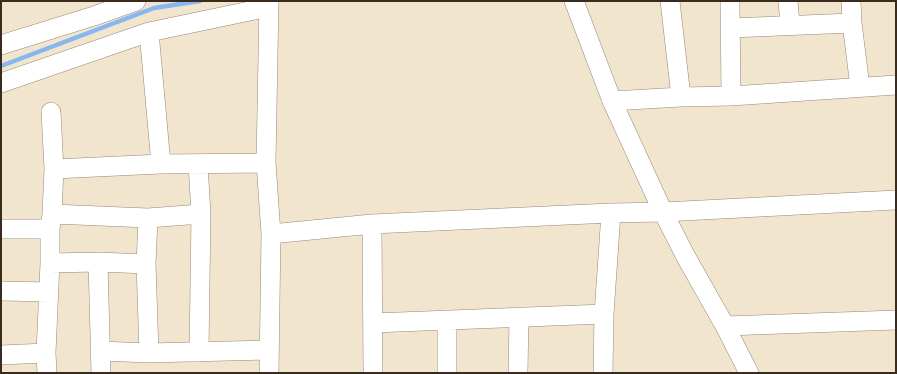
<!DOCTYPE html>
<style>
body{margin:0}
#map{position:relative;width:897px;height:374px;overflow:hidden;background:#f2e5ce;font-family:"Comic Neue",sans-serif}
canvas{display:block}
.frame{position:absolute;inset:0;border:2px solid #3b2a1e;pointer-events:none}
</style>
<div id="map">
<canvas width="897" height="374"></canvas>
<div class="frame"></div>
</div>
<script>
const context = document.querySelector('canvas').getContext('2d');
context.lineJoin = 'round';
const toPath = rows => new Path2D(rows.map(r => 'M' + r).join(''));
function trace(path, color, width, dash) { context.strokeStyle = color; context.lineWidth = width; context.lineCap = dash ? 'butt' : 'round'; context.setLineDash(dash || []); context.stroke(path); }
trace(toPath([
 [1,66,154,8,200,1]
]), '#86b7f2', 4.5);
const minor = toPath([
 [574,1,612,101,663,212,686,257,725,326,749,373],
 [670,1,681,97],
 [730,1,731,96],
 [788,1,790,25],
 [851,1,852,23,860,87],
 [731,28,852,23],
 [149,32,161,164],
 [1,45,94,16,136,1],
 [1,83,149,32,269,7],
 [612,101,681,97,731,96,896,85],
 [198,164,201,214,199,352],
 [54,169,161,164,266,163],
 [52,214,148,218,201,214],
 [148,218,146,264,149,353],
 [372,224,373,373],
 [1,229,50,229],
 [271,234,372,224,611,213,663,212,896,200],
 [98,262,101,373],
 [50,263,98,262,146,264],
 [1,291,49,292],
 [373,323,604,314],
 [725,326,896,320],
 [101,351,149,353,268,350],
 [1,355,46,353],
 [47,373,46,353,50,263,50,229,52,214,54,169,51,112],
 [269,373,271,234,266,163,269,1],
 [447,373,447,320],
 [518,373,519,317],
 [603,373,604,314,611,213]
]);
trace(minor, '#968876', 20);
trace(minor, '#fff', 19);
</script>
